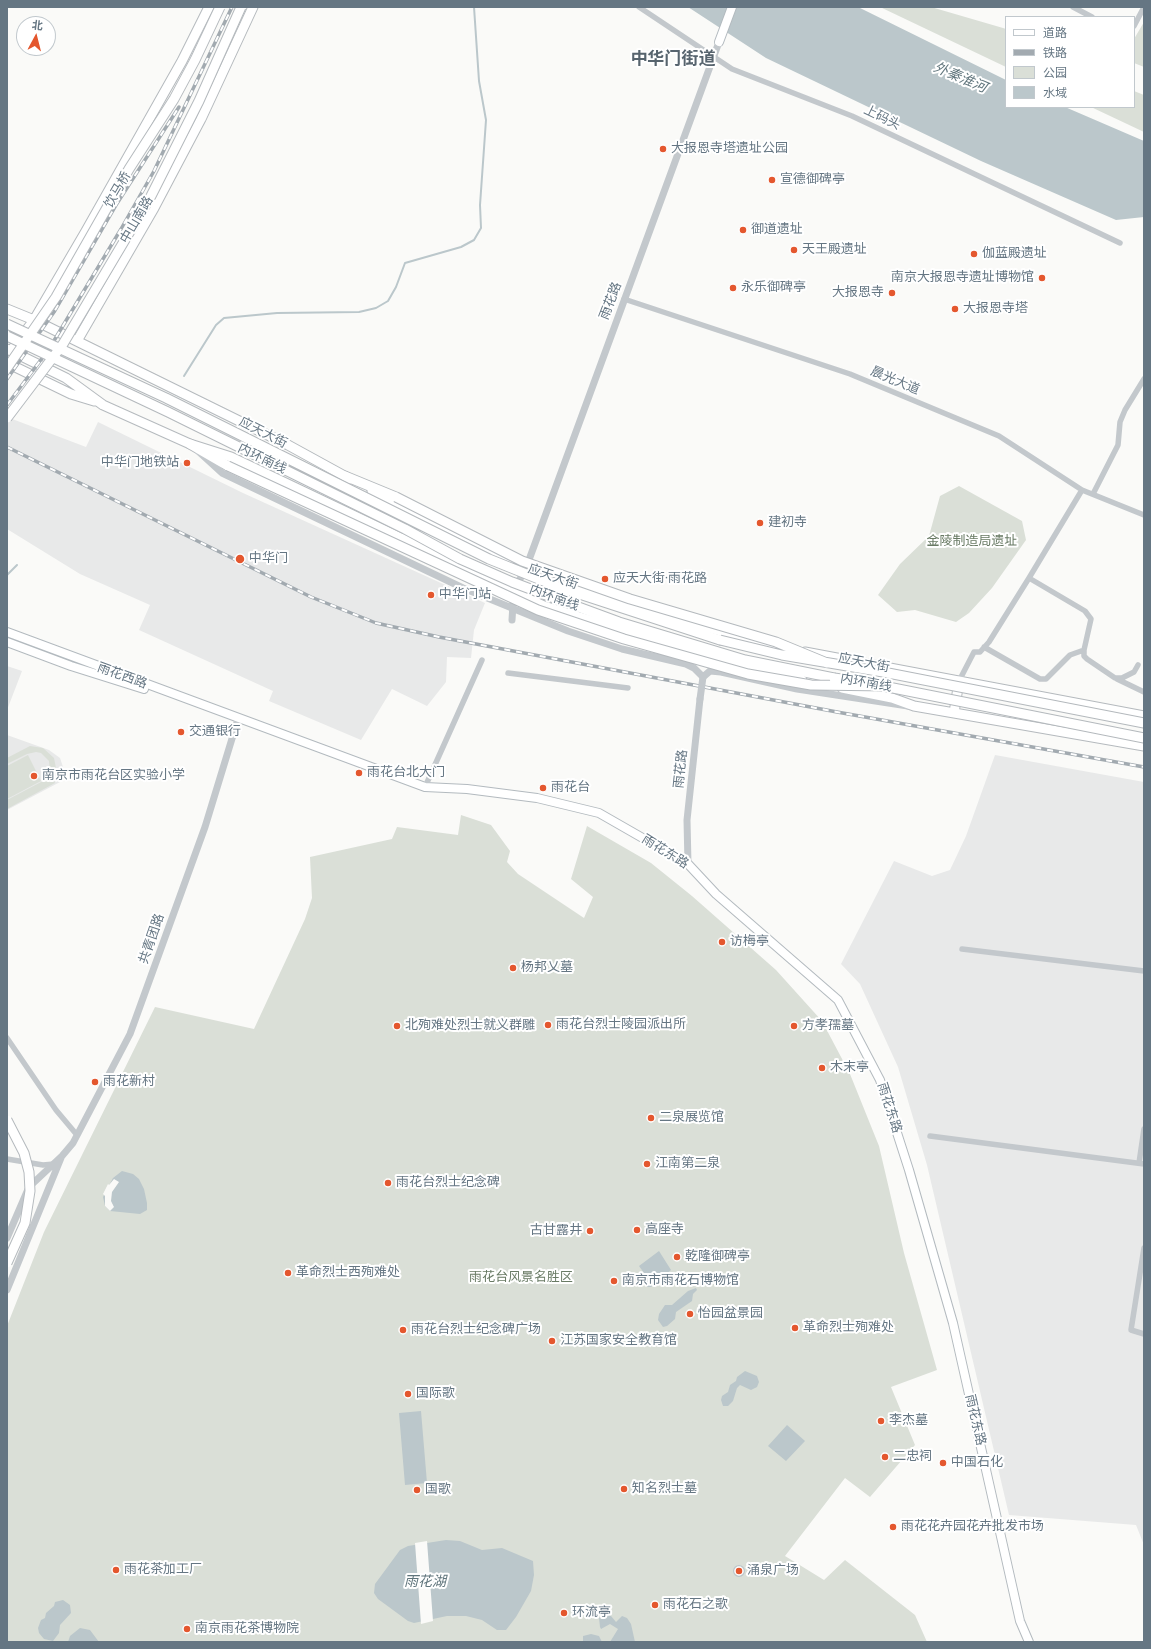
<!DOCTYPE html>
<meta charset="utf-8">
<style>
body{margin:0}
#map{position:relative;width:1151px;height:1649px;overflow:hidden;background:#fafaf8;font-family:"Archivo Narrow","Noto Sans SC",sans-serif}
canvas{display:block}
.frame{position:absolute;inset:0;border:8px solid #657683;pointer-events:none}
.legend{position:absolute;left:1005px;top:16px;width:130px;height:92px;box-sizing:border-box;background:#fff;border:1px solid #c1c8cd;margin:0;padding:5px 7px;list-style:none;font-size:12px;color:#657683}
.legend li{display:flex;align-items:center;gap:8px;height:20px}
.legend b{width:20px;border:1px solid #c1c8cd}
.north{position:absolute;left:16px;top:16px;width:40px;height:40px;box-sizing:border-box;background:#fff;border:1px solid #c1c8cd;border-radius:50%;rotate:7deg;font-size:11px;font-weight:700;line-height:16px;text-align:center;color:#657683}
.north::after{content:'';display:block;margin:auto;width:14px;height:18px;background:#e4572e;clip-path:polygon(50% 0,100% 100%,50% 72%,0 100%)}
</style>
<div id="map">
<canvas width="1151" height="1649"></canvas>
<div class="frame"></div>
<ul class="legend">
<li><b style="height:5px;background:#fff"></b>道路</li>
<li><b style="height:5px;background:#a2aab0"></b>铁路</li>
<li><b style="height:11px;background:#dadfd7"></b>公园</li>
<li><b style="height:11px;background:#bbc7cb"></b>水域</li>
</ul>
<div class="north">北</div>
</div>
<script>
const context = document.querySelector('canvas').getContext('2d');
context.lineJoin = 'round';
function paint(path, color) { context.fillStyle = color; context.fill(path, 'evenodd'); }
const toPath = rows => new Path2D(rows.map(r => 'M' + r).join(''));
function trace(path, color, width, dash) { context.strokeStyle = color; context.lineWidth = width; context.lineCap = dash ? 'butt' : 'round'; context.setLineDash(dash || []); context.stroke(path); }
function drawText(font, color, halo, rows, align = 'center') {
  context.font = font + ' "Archivo Narrow","Noto Sans SC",sans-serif'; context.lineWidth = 4; context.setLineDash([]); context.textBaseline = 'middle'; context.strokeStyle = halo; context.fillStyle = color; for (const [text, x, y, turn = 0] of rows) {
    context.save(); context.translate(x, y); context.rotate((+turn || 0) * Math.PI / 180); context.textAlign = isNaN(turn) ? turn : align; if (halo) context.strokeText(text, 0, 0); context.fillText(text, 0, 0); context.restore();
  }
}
paint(toPath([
 [7,417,86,447,98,422,243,493,485,603,474,630,471,658,447,657,446,682,427,706,392,689,361,740,269,701,273,691,139,630,150,605,80,574,7,529],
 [7,666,22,671,7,710],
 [7,735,49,750,60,758,64,770,60,782,7,810],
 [995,755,1144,782,1144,1545,1136,1525,1009,1515,927,1165,898,1067,860,984,841,964,894,861,932,876,950,870,966,836]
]), '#e8e9e9');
paint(toPath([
 [880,7,931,7,1003,28,1006,29,1006,67],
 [1144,22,1144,67,1134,63,1134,39],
 [1134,91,1144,95,1144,132,1091,107,1134,107],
 [959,486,1022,521,1026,540,992,588,969,613,956,622,915,610,897,612,878,595,900,564,929,536,940,496],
 [30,746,43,748,54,758,56,768,53,778,55,783,7,809,7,800,43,781,50,772,49,761,41,753,36,752,27,754,7,764,7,758],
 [28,755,41,781,7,799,7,766],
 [461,815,491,825,510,851,507,862,518,874,584,918,593,897,571,879,587,826,651,863,692,896,776,970,822,1021,850,1074,879,1146,904,1253,937,1370,891,1387,915,1445,870,1497,845,1478,785,1556,824,1580,845,1560,915,1615,927,1642,7,1642,7,1326,44,1232,155,1007,254,1029,305,919,312,898,310,857,392,839,397,827,458,835]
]), '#dadfd7');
paint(toPath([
 [688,7,858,7,1006,80,1006,107,1065,107,1144,141,1144,217,1116,220,981,161,766,58],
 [122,1171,133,1174,139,1179,144,1189,147,1203,147,1210,140,1214,110,1211,105,1206,103,1197,113,1178],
 [659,1251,671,1270,651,1287,647,1287,641,1275,644,1273,639,1266],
 [696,1288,697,1290,693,1294,692,1301,676,1312,675,1319,667,1326,663,1327,658,1320,659,1314,665,1305,672,1305,688,1291],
 [745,1371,757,1376,759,1382,757,1387,751,1390,740,1385,737,1388,733,1401,728,1406,723,1406,721,1400,722,1396,728,1392,730,1385,736,1381,737,1377],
 [421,1411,427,1483,405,1485,399,1413],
 [787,1425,805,1441,786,1461,768,1446],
 [446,1540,460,1541,482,1550,502,1548,533,1561,534,1575,531,1591,516,1617,506,1630,497,1630,482,1620,466,1616,447,1616,414,1623,408,1621,378,1599,374,1593,375,1584,400,1550,408,1546],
 '733 1571a6 6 0 1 1 12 0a6 6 0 1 1-12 0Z',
 [63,1600,70,1605,71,1613,60,1625,59,1633,53,1641,44,1639,39,1633,38,1628,41,1620,45,1618,46,1613,54,1606,55,1602],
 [604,1614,611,1616,616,1622,622,1616,627,1618,631,1624,635,1642,610,1642,618,1629,610,1624,601,1629,600,1627,599,1618],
 [80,1628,90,1630,99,1642,68,1642,70,1636],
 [591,1634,599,1636,602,1642,583,1642,583,1636]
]), '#bbc7cb');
paint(toPath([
 [114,1179,119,1182,112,1192,111,1201,114,1207,110,1211,105,1206,105,1196,103,1194,108,1184,109,1185],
 [427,1541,433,1621,421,1624,415,1543]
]), '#fafaf8');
trace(toPath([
 [184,376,216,325,224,318,277,313,359,312,376,308,388,301,396,287,405,263,461,247,474,240,481,228,480,205,486,120,479,81,474,7],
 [7,575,17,565]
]), '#bbc7cb', 2);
const secondary = toPath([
 [719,42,732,7],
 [7,632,425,787,467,789,537,798,599,813,688,864,716,894,838,1000,880,1080,909,1170,953,1323,1020,1621,1029,1642],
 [7,642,71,666,144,689]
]);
const primary = toPath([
 [7,309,34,320,288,445,350,479],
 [77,341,154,208,201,119,253,7],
 [7,349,66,378,103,405,190,444,231,457,544,606,706,656,802,680],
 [11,351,34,320,86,231,182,61,209,7],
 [7,363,71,394,94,401],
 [372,491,526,568,632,606,766,644,783,648],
 [805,652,1144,716],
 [842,688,892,698,914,706,1144,746],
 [954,713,959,681]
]);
const trunk = toPath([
 [190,444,228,466],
 [345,476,396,497],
 [561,588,720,640],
 [562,601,619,622,745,660,834,678]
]);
trace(secondary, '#b3babf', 10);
trace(primary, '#b5babe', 11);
trace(trunk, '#b4b9bd', 11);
trace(toPath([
 [639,7,732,69,852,116,1120,243],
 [1073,7,1092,17],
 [1134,26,1144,7],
 [624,299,850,374,999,436,1082,490,1144,515],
 [1093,494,1118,445,1120,422,1125,410,1144,379],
 [1029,578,1085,611,1091,619,1084,650,1084,656,1087,659,1115,678,1122,678,1134,672,1138,665],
 [984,647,1040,679,1046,679,1070,655,1084,650],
 [508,673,628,688],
 [1117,679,1144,692],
 [959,681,974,652,980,652,989,642,1029,578,1082,490],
 [425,787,482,660],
 [962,949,1144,971],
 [7,1038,56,1110,77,1135],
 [930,1136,1144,1164],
 [7,1159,43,1165,54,1164],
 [1139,1163,1144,1129],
 [1144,1248,1131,1330,1144,1334]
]), '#c3c8cc', 5.5);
trace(toPath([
 [199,452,222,473,463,588,568,631,622,649,686,664,694,668,703,677,710,671,721,672,797,689,908,706],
 [515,588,526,568,719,42],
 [512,620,513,604],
 [688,864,687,820,700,699],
 [7,1238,29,1187,62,1156,73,1143,130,1034,205,827,238,719],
 [7,1290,61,1158]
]), '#c3c8cc', 7);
trace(secondary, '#fff', 8);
trace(primary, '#fff', 9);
trace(trunk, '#fff', 9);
const rail = toPath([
 [7,379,54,312,116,205,179,107],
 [7,405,49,349,121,229,154,171,232,7],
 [7,447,311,597,376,623,439,637,837,712,1144,767]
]);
trace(rail, '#a2aab0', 3.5);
trace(rail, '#fff', 2, [6]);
const primaryBridge = toPath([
 [7,368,56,297,129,169,174,99,195,60,220,7],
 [7,418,63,344,151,196,199,101,241,7],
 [7,1120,24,1153,29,1172,30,1191,25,1223,7,1263]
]);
const trunkBridge = toPath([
 [7,324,166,398,489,559,561,588],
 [7,336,168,412,405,529,460,559,512,582,562,601],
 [228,466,538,610,624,639,748,674,811,685,888,686],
 [396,497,522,561,630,599,776,642,827,663],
 [720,640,782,655,883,672,1144,723],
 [834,678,856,681],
 [883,686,1144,738]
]);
trace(primaryBridge, '#b5babe', 11, []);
trace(trunkBridge, '#b4b9bd', 11, []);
trace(toPath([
 [700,699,703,677]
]), '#c3c8cc', 7);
trace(primaryBridge, '#fff', 9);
trace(trunkBridge, '#fff', 9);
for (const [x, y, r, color] of [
 [663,149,4,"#e4572e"],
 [772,180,4,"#e4572e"],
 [743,230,4,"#e4572e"],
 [794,250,4,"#e4572e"],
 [974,254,4,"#e4572e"],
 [1042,278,4,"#e4572e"],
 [733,288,4,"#e4572e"],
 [892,293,4,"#e4572e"],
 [955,309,4,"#e4572e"],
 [187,463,4,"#e4572e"],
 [760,523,4,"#e4572e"],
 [240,559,5,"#e4572e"],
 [605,579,4,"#e4572e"],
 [431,595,4,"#e4572e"],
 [181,732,4,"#e4572e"],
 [359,773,4,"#e4572e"],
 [34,776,4,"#e4572e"],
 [543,788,4,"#e4572e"],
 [722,942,4,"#e4572e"],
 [513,968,4,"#e4572e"],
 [548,1025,4,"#e4572e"],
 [397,1026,4,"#e4572e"],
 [794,1026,4,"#e4572e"],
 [822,1068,4,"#e4572e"],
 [95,1082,4,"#e4572e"],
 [651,1118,4,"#e4572e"],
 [647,1164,4,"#e4572e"],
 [388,1183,4,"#e4572e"],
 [637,1230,4,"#e4572e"],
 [590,1231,4,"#e4572e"],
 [677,1257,4,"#e4572e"],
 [288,1273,4,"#e4572e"],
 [614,1281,4,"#e4572e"],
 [690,1314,4,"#e4572e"],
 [795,1328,4,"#e4572e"],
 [403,1330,4,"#e4572e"],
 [552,1341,4,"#e4572e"],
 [408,1394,4,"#e4572e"],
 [881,1421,4,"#e4572e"],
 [885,1457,4,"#e4572e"],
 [943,1463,4,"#e4572e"],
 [624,1489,4,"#e4572e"],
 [417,1490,4,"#e4572e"],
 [893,1527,4,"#e4572e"],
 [116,1570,4,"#e4572e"],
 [739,1571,4,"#e4572e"],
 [655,1605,4,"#e4572e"],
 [564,1613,4,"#e4572e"],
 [187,1629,4,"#e4572e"]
]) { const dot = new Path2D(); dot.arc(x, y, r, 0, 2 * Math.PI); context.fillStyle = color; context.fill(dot); trace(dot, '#fff', 1.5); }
drawText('13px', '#657683', '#fff', [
 ["上码头",882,118,26],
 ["饮马桥",118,190,-60],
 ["中山南路",137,220,-60],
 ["雨花路",611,301,-69],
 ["晨光大道",895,381,23],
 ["应天大街",263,433,27],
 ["内环南线",262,459,26],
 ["应天大街",553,577,19],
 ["内环南线",554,598,20],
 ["应天大街",864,663,11],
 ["雨花西路",122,676,20],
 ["内环南线",866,683,10],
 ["雨花路",681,769,-84],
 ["雨花东路",665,852,32],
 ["共青团路",152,939,-71],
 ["雨花东路",889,1108,72],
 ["雨花东路",975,1420,77]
]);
drawText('13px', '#657683', '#fff', [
 ["大报恩寺塔遗址公园",671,149],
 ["宣德御碑亭",780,180],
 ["御道遗址",751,230],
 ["天王殿遗址",802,250],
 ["伽蓝殿遗址",982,254],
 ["南京大报恩寺遗址博物馆",1034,278,"right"],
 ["永乐御碑亭",741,288],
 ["大报恩寺",884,293,"right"],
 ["大报恩寺塔",963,309],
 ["中华门地铁站",179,463,"right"],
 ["建初寺",768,523],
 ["中华门",249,559],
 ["应天大街·雨花路",613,579],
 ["中华门站",439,595],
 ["交通银行",189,732],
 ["雨花台北大门",367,773],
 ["南京市雨花台区实验小学",42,776],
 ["雨花台",551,788],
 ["访梅亭",730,942],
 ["杨邦乂墓",521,968],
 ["雨花台烈士陵园派出所",556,1025],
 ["北殉难处烈士就义群雕",405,1026],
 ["方孝孺墓",802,1026],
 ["木末亭",830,1068],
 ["雨花新村",103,1082],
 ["二泉展览馆",659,1118],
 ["江南第二泉",655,1164],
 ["雨花台烈士纪念碑",396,1183],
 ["高座寺",645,1230],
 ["古甘露井",582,1231,"right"],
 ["乾隆御碑亭",685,1257],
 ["革命烈士西殉难处",296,1273],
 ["南京市雨花石博物馆",622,1281],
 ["怡园盆景园",698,1314],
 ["革命烈士殉难处",803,1328],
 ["雨花台烈士纪念碑广场",411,1330],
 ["江苏国家安全教育馆",560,1341],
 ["国际歌",416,1394],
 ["李杰墓",889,1421],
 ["二忠祠",893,1457],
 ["中国石化",951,1463],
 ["知名烈士墓",632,1489],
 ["国歌",425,1490],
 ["雨花花卉园花卉批发市场",901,1527],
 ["雨花茶加工厂",124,1570],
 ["涌泉广场",747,1571],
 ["雨花石之歌",663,1605],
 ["环流亭",572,1613],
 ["南京雨花茶博物院",195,1629]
], 'left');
drawText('13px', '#687a64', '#fff', [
 ["金陵制造局遗址",972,542],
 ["雨花台风景名胜区",521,1278]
]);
drawText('italic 14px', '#60757c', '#fff', [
 ["外秦淮河",960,78,23],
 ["雨花湖",425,1582]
]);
drawText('bold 17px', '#57646e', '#fff', [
 ["中华门街道",673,59]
]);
</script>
